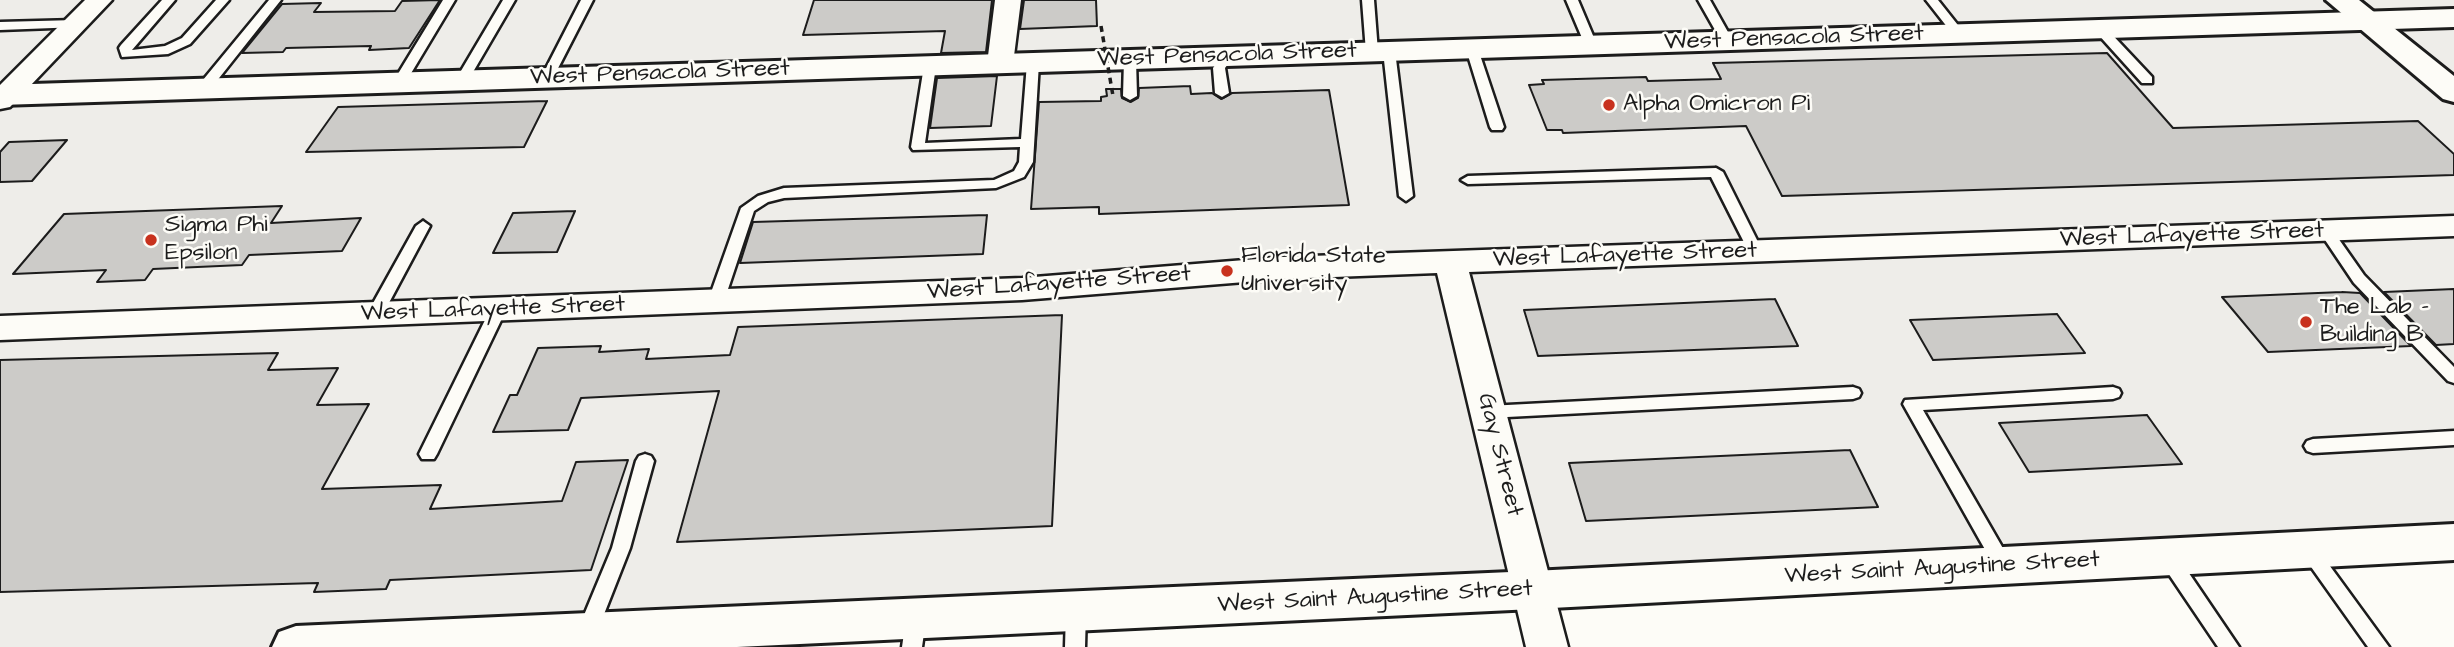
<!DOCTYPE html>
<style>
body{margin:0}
canvas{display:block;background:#fdfcf7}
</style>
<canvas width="2454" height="647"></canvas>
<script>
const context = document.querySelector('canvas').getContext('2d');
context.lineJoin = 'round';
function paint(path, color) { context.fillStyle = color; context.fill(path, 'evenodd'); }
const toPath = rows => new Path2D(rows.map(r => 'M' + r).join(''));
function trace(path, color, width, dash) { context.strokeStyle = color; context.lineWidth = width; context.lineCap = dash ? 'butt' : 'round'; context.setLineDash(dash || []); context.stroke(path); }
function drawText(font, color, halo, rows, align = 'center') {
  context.font = font + ' "Architects Daughter",sans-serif'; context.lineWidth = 5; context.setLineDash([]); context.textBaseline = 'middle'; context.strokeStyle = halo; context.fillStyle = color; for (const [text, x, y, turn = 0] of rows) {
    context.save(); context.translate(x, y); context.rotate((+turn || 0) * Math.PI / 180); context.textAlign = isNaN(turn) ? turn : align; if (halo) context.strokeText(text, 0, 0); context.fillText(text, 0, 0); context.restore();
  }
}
paint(toPath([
 [0,0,2454,0,2454,542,296,647,0,647]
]), '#eeede9');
const building = toPath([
 [440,0,409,48,369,50,371,46,286,48,283,52,242,53,282,4,321,3,314,12,395,11,402,1,440,0],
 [814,0,992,0,986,52,941,53,945,31,803,35,814,0],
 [1024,0,1096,0,1097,26,1020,29,1024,0],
 [2107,53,2173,128,2418,121,2454,154,2454,175,1782,196,1746,126,1563,133,1562,130,1547,130,1529,85,1544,84,1542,80,1646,77,1648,81,1721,79,1713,63,2107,53],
 [997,76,991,126,930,128,937,78,997,76],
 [1190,86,1191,94,1212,93,1221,99,1232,93,1329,90,1349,205,1099,214,1099,207,1031,209,1039,102,1101,101,1101,97,1107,96,1106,89,1121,89,1122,98,1131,102,1138,98,1139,88,1190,86],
 [547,101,524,147,306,152,338,107,547,101],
 [67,140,32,181,0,182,0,152,9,142,67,140],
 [282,206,271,223,361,218,342,251,249,255,242,265,153,269,145,280,97,282,106,270,13,274,64,214,282,206],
 [575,211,557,252,493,253,513,213,575,211],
 [987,215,983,254,740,263,753,222,987,215],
 [2454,289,2454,344,2436,345,2384,292,2454,289],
 [2342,292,2360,293,2411,346,2268,352,2222,297,2342,292],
 [1775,299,1798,346,1538,356,1524,310,1775,299],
 [2057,314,2085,353,1933,360,1910,320,2057,314],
 [1062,315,1052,526,677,542,719,391,581,398,568,430,493,432,510,395,517,395,538,348,601,346,599,352,649,349,646,359,730,355,738,327,1062,315],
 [278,353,268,370,338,368,317,405,369,404,322,489,441,485,430,509,562,501,576,462,628,460,591,570,390,580,386,589,314,592,318,583,0,592,0,360,278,353],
 [2147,415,2182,464,2029,472,1999,423,2147,415],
 [1850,450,1878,507,1586,521,1569,463,1850,450]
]);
paint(building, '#cccbc8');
trace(building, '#1c1c1c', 2);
const service = toPath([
 [162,0,175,0,132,50,165,46,182,38,216,0,229,0,190,44,168,54,122,57,119,48,121,45,162,0],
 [269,0,281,0,208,92,198,92,198,86,269,0],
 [443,0,455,0,404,85,394,85,393,82,443,0],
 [503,0,515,0,466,84,456,84,455,81,503,0],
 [581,0,593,0,553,78,547,82,542,81,541,78,581,0],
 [1362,0,1374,0,1378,52,1372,56,1366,52,1362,0],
 [1566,0,1578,0,1597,45,1595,48,1587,48,1585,45,1566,0],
 [1698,0,1710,0,1733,41,1731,44,1723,44,1698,0],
 [1926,0,1938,0,1965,34,1963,37,1955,37,1926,0],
 [76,20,80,21,80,27,0,30,0,22,76,20],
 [2100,25,2104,26,2152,77,2152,83,2142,83,2096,32,2096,26,2100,25],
 [1472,45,1478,49,1504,127,1502,130,1492,130,1490,127,1466,49,1472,45],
 [1389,47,1395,51,1413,196,1406,201,1399,196,1383,51,1389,47],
 [1228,52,1234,56,1225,68,1229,93,1222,97,1215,93,1213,68,1224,53,1228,52],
 [1130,56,1136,60,1137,96,1130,100,1123,96,1124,60,1130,56],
 [1033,59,1039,63,1033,162,1024,177,996,188,784,198,768,202,754,211,724,301,716,306,711,305,708,301,741,208,758,196,784,188,994,180,1014,171,1019,162,1020,147,913,150,911,147,924,66,930,62,936,66,925,143,1021,139,1027,63,1033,59],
 [1716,168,1723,172,1763,252,1761,256,1751,256,1711,177,1468,184,1461,180,1468,176,1716,168],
 [423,221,430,226,383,314,375,319,369,318,367,314,416,226,423,221],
 [2326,226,2331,228,2364,275,2454,367,2454,383,2448,381,2354,283,2319,231,2326,226],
 [498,305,506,310,437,454,434,459,422,459,419,454,490,310,498,305],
 [1853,387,1859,389,1861,393,1859,397,1853,399,1488,418,1482,416,1480,412,1482,408,1488,406,1853,387],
 [2113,387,2119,389,2121,393,2119,397,2113,399,1923,410,2012,564,2010,569,2003,572,1996,569,1903,404,1905,400,2113,387],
 [2454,431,2454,445,2313,453,2307,451,2304,446,2307,441,2313,439,2454,431],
 [645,454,651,456,654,461,630,548,597,632,594,638,587,640,580,638,577,632,612,548,636,461,639,456,645,454],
 [2310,544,2316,547,2389,647,2368,647,2304,557,2301,552,2304,547,2310,544],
 [2169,551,2176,554,2239,647,2218,647,2162,564,2160,559,2162,554,2169,551],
 [1076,603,1083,605,1086,611,1085,647,1065,647,1066,611,1069,605,1076,603],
 [916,611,923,613,926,619,922,647,902,647,906,619,909,613,916,611]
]);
const minor = toPath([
 [85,0,112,0,10,107,0,109,0,85,85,0],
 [995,0,1021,0,1013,64,1010,70,1000,72,990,70,987,64,995,0],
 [2454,216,2454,236,1469,272,1568,647,1526,647,1437,273,1282,279,1022,300,0,340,0,316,1022,278,1282,257,2454,216]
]);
const tertiary = toPath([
 [2326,0,2359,0,2454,76,2454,102,2443,99,2326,0]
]);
const secondary = toPath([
 [2454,9,2454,27,0,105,0,85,2454,9],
 [2454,524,2454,560,1533,609,737,647,272,647,279,632,296,626,1533,571,2454,524]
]);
trace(service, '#1c1c1c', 5);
trace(minor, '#1c1c1c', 5);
trace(tertiary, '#1c1c1c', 6);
trace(secondary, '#1c1c1c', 6);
paint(service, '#fdfcf7');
paint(minor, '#fdfcf7');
paint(tertiary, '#fdfcf7');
paint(secondary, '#fdfcf7');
trace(toPath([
 [1101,26,1113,96]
]), '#1c1c1c', 3.5, [6, 4.5]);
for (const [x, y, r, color] of [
 [1609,105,7,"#c8321e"],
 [151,240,7,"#c8321e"],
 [1227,271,7,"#c8321e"],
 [2306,322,7,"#c8321e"]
]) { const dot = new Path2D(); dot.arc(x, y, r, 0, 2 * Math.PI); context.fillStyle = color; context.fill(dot); trace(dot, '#fdfcf7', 2.5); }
drawText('24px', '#1c1c1c', '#fdfcf7', [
 ["West Pensacola Street",1794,39,-2],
 ["West Pensacola Street",1227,56,-2],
 ["West Pensacola Street",660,74,-2],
 ["West Lafayette Street",2192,236,-2],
 ["West Lafayette Street",1625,256,-2],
 ["West Lafayette Street",1059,284,-4],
 ["West Lafayette Street",493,310,-2],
 ["Gay Street",1499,455,76],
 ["West Saint Augustine Street",1942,569,-3],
 ["West Saint Augustine Street",1375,598,-3]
]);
drawText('24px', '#1c1c1c', '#fdfcf7', [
 ["Alpha Omicron Pi",1623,105],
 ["Sigma Phi",165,226],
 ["Epsilon",165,254],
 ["Florida State",1241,257],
 ["University",1241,285],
 ["The Lab -",2320,308],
 ["Building B",2320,336]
], 'left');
</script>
